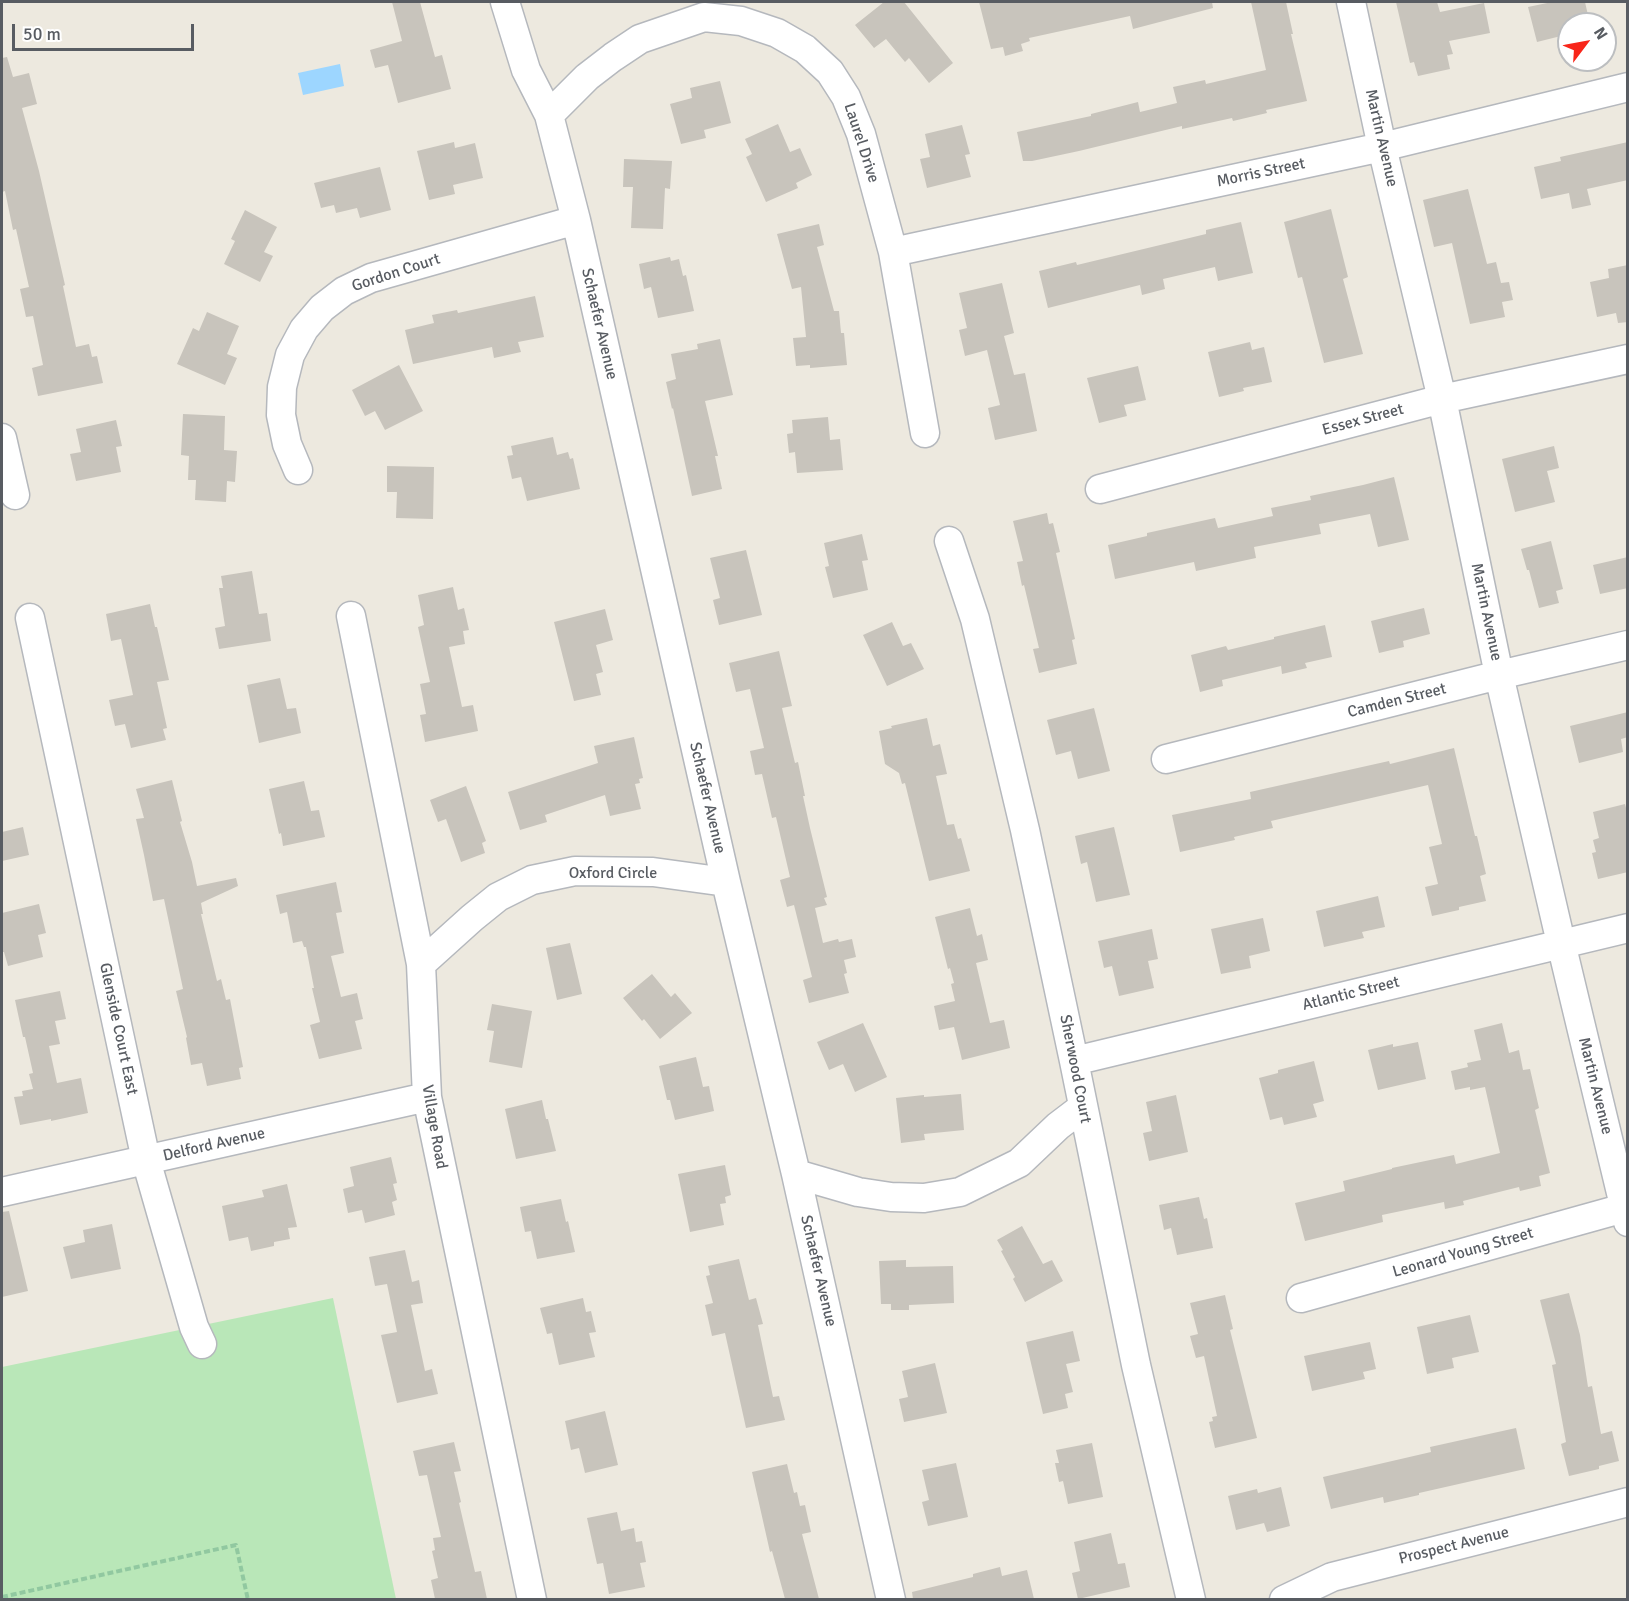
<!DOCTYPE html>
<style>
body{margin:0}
#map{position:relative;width:1629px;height:1601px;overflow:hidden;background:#ede9df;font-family:Signika,sans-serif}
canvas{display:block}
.frame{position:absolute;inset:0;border:3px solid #585c62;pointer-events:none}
.north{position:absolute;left:1557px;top:12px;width:60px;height:60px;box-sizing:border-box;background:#fff;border:2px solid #bcbec0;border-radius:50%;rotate:58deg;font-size:16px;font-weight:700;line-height:24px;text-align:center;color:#585c62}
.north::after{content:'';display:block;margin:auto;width:21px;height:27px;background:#f8261a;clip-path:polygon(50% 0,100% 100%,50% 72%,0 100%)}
.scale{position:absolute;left:12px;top:24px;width:182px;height:27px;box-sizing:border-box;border:3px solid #585c62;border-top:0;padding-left:8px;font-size:18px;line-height:21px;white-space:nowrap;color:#585c62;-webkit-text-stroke:4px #fff;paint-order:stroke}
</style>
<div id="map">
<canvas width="1629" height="1601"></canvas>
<div class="frame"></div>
<div class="north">N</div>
<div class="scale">50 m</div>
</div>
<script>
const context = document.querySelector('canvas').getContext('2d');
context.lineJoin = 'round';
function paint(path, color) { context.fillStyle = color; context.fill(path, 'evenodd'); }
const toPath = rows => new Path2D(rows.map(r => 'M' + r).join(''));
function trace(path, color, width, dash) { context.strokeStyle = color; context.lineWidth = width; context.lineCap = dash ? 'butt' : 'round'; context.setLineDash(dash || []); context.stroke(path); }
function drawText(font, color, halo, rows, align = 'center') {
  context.font = font + ' Signika,sans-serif'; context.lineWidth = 5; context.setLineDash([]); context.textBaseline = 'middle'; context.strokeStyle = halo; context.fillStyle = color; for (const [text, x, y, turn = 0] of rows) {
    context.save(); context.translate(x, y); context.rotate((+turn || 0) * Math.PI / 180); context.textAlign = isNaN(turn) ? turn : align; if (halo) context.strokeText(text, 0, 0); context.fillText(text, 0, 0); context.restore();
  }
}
paint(toPath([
 [333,1298,396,1599,2,1599,2,1367]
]), '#b9e7b8');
paint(toPath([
 [340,64,344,86,303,95,298,73]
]), '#9dd6ff');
paint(toPath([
 [392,2,420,2,435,57,442,55,451,89,398,103,388,65,375,68,370,50,402,41],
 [884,2,904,2,953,63,929,83,909,58,905,62,886,39,874,48,855,25],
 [979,2,1212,2,1213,8,1133,29,1130,16,1029,38,1030,41,1021,44,1023,51,1005,56,1003,47,991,49],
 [1251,2,1286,2,1293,34,1291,34,1307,101,1266,110,1267,113,1233,121,1232,118,1182,129,1182,126,1079,151,1032,161,1023,161,1017,132,1091,116,1091,114,1138,102,1140,112,1177,103,1173,87,1205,80,1206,84,1266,70],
 [1396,2,1437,2,1440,12,1484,3,1490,33,1449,41,1453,54,1447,55,1450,69,1418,76,1414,62,1410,63],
 [1552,2,1585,2,1590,24,1569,24,1569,34,1537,42,1528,7],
 [7,57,13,77,29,73,37,104,22,108,39,171,65,285,63,286,76,347,89,344,92,357,97,356,103,383,38,396,32,368,43,365,33,316,26,317,20,289,29,287,16,229,13,230,5,191,2,192,2,58],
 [720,81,731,123,704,130,706,138,681,144,670,104,692,98,690,88],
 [778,124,790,152,800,148,812,175,796,183,798,188,766,202,746,157,752,154,745,139],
 [962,125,970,154,965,155,971,177,927,188,920,159,930,157,925,134],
 [454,142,455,148,475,143,483,178,453,185,455,194,429,200,417,151],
 [1628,142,1628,180,1587,189,1591,205,1572,209,1569,193,1541,199,1534,167,1561,161,1560,157],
 [624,159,672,161,670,189,665,188,663,229,631,228,633,187,623,187],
 [380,167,391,210,360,218,357,208,336,213,334,205,321,208,314,183],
 [1468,189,1487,264,1496,262,1501,283,1509,282,1513,300,1502,302,1505,317,1470,324,1452,243,1434,247,1423,200],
 [1331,209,1348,277,1343,279,1363,354,1324,363,1302,277,1298,278,1284,222],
 [245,210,277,227,264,252,273,256,260,282,224,264,235,241,231,239],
 [1241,222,1253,273,1218,281,1215,267,1163,279,1165,289,1142,295,1140,285,1048,308,1039,271,1076,262,1077,265,1206,234,1206,230],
 [819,224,824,245,817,247,834,311,839,311,841,333,844,333,847,365,810,368,810,365,796,366,793,338,806,337,801,287,792,289,777,234],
 [670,257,671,261,679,259,683,276,686,275,694,311,658,318,651,287,644,289,639,264],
 [1628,265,1628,322,1618,323,1616,313,1597,317,1590,282,1609,278,1608,269],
 [1002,283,1014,333,1004,336,1014,375,1025,373,1037,431,995,440,988,408,1000,405,987,350,965,356,959,330,967,328,959,293],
 [535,296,544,337,518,342,521,352,494,358,492,347,413,364,405,330,434,323,432,315,457,310,458,313],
 [207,312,239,326,227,354,237,358,225,385,177,364,193,328,199,331],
 [720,339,733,395,705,401,718,456,715,456,722,489,692,496,673,408,672,409,666,382,676,379,671,354,698,349,697,344],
 [1250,342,1252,350,1264,347,1272,382,1243,388,1244,391,1219,397,1208,352],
 [399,365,423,411,385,430,375,411,365,416,352,390],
 [1138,366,1146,400,1124,405,1127,416,1099,423,1087,378],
 [183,414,225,416,224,450,237,451,235,482,227,481,226,502,195,500,196,480,188,480,189,456,181,455],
 [828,417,830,440,840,439,843,470,797,473,795,452,789,453,787,434,793,433,792,420],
 [116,420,122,446,116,447,121,472,76,481,70,454,81,452,76,429],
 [553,437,557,455,568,452,570,459,573,458,580,489,527,501,521,477,512,479,507,456,513,455,511,446],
 [1554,446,1559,468,1547,471,1555,502,1515,512,1502,459],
 [387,466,434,467,433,519,396,518,397,492,387,492],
 [1394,477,1409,540,1378,547,1370,514,1319,524,1321,534,1254,547,1256,558,1196,571,1194,562,1115,579,1108,545,1147,536,1147,533,1215,518,1218,528,1273,516,1271,508,1311,500,1310,496,1363,485],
 [1047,513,1049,524,1053,523,1060,552,1056,553,1075,639,1072,640,1077,664,1039,673,1033,649,1039,648,1024,585,1022,586,1017,562,1023,561,1013,521],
 [862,534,868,560,862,561,868,590,833,598,825,567,829,566,824,543],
 [1551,541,1563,589,1556,591,1559,603,1539,608,1529,570,1527,570,1521,549],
 [746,550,762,615,719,625,713,600,720,598,710,558],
 [1628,557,1628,588,1600,594,1593,565],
 [252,571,259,614,267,613,271,641,219,649,215,628,225,626,219,588,223,588,221,576],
 [453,587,458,610,464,608,469,630,463,631,465,644,449,647,462,707,473,705,478,731,425,742,420,715,426,714,420,684,430,682,418,627,424,625,418,595],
 [150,604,155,627,157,627,169,680,157,682,167,728,163,729,166,740,131,748,125,724,115,726,109,700,133,695,121,639,111,641,106,614],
 [1424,608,1430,634,1403,641,1404,647,1379,653,1371,621],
 [605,609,613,640,596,645,603,672,596,674,601,695,574,701,554,622],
 [892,622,903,646,911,643,924,669,887,686,863,635],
 [1325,625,1332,657,1305,663,1307,668,1282,674,1281,666,1222,680,1223,686,1200,692,1191,655,1226,646,1228,650,1274,639,1274,637],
 [779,651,792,706,782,708,795,763,798,762,805,796,803,796,810,828,827,897,824,898,827,905,815,908,823,943,838,939,839,942,852,939,856,957,844,960,847,973,844,974,849,993,809,1003,803,980,812,977,794,905,787,907,780,880,790,877,776,817,772,818,762,774,755,775,750,751,764,748,750,689,736,692,729,663],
 [280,678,287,709,296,708,301,733,259,743,247,685],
 [1094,708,1110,771,1078,779,1071,751,1056,755,1047,720],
 [1628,712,1628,737,1621,739,1623,752,1579,763,1570,726],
 [927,718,933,746,940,744,947,774,936,776,947,825,954,824,958,839,961,838,970,871,929,881,905,783,902,784,899,773,885,764,879,731,892,728,891,726],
 [634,737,643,778,639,779,640,783,635,784,641,809,610,816,605,795,545,815,547,822,520,830,508,792,598,763,594,746],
 [1454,748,1475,836,1477,836,1486,874,1480,876,1486,901,1459,907,1459,910,1432,916,1425,887,1438,884,1429,847,1442,844,1428,785,1271,821,1273,828,1234,837,1235,840,1180,852,1172,815,1251,799,1250,792,1389,761,1390,764],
 [172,780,182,821,180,822,192,862,197,886,236,878,238,886,201,903,203,914,201,914,217,981,221,979,226,1000,230,999,243,1067,239,1068,241,1079,207,1086,202,1063,191,1065,186,1038,187,1037,176,991,183,989,164,899,153,901,144,855,136,819,144,818,136,789],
 [304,781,311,811,319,810,325,837,283,846,281,833,279,834,269,789],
 [466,786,486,841,482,843,485,853,461,862,446,819,438,822,430,800],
 [1625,804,1628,816,1628,872,1598,879,1592,853,1596,852,1593,840,1599,838,1593,812],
 [23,827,29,855,2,861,2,832],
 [1114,827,1130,895,1096,902,1087,862,1081,864,1075,836],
 [336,882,342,912,336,913,344,953,331,956,341,997,357,993,363,1019,355,1021,362,1049,319,1059,310,1025,320,1022,312,988,314,988,306,947,304,947,302,941,293,943,287,912,280,914,276,895],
 [1378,896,1385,927,1362,932,1364,938,1324,947,1316,911],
 [39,904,46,933,38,935,43,957,8,966,4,952,2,952,2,913],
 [970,908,977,936,982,934,988,960,976,963,990,1023,1004,1020,1010,1048,962,1060,954,1027,939,1030,934,1006,955,1001,951,984,954,983,950,968,948,969,935,917],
 [1263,918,1270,951,1249,956,1251,968,1221,974,1211,929],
 [1152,929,1158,959,1148,961,1154,988,1119,996,1112,966,1104,968,1098,941],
 [570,943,582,994,557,1000,546,948],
 [652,974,671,997,675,993,692,1013,660,1039,644,1019,642,1021,623,998],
 [60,991,66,1019,55,1021,60,1044,49,1046,57,1083,81,1078,88,1113,51,1121,51,1119,20,1125,14,1097,23,1096,22,1091,33,1089,29,1074,33,1073,25,1037,23,1037,15,1000],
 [492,1004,532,1011,522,1068,489,1062,494,1031,487,1030],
 [863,1023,887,1077,855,1092,843,1064,829,1070,817,1042],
 [1502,1023,1509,1053,1519,1050,1523,1070,1530,1069,1539,1108,1535,1110,1550,1173,1539,1176,1541,1186,1520,1191,1519,1187,1463,1201,1464,1205,1445,1209,1444,1202,1382,1215,1383,1222,1305,1241,1295,1203,1345,1191,1343,1181,1392,1169,1392,1168,1454,1155,1456,1164,1500,1153,1485,1087,1470,1090,1470,1087,1455,1090,1451,1071,1468,1067,1467,1063,1481,1060,1474,1030],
 [1418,1042,1426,1079,1378,1090,1368,1050,1393,1044,1393,1047],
 [696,1057,703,1087,709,1086,714,1111,675,1120,670,1100,667,1100,659,1066],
 [1314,1061,1324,1101,1313,1104,1317,1117,1284,1125,1282,1117,1270,1120,1259,1078,1278,1073,1278,1070],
 [961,1094,964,1130,924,1134,925,1140,901,1143,896,1098,924,1095,924,1097],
 [1176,1095,1188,1152,1149,1161,1143,1133,1152,1131,1146,1102],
 [542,1100,546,1119,548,1119,556,1151,516,1159,505,1109],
 [391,1157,397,1183,393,1184,397,1200,392,1202,395,1215,365,1223,362,1210,348,1213,343,1189,354,1186,350,1167],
 [725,1165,731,1195,725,1197,726,1203,720,1204,724,1225,690,1232,678,1174],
 [287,1184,297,1227,288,1228,290,1239,274,1242,274,1246,251,1251,248,1237,229,1241,222,1206,264,1197,262,1190],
 [1199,1197,1204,1219,1207,1218,1213,1248,1177,1255,1171,1228,1164,1230,1159,1205],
 [561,1199,566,1222,568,1221,575,1252,537,1259,531,1231,525,1232,520,1207],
 [9,1211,28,1291,2,1297,2,1212],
 [112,1224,121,1269,71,1279,63,1247,85,1242,83,1230],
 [1022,1226,1043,1264,1052,1260,1063,1281,1025,1302,1013,1279,1015,1277,1001,1251,1003,1250,997,1240],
 [405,1250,412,1282,419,1280,423,1303,411,1305,425,1371,432,1369,438,1394,397,1403,381,1335,397,1332,387,1284,375,1286,369,1257],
 [739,1259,749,1300,756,1298,763,1324,758,1325,773,1397,779,1396,785,1420,746,1428,725,1333,712,1336,705,1305,713,1303,706,1276,710,1275,708,1266],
 [906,1260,906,1267,953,1266,954,1303,909,1305,909,1310,891,1310,891,1304,881,1304,879,1261],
 [1569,1293,1580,1335,1588,1387,1592,1386,1601,1434,1612,1431,1619,1461,1599,1466,1599,1469,1569,1476,1561,1444,1566,1442,1552,1365,1556,1364,1540,1300],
 [1225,1295,1233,1329,1230,1330,1257,1438,1215,1448,1209,1422,1213,1421,1212,1417,1217,1416,1204,1356,1196,1358,1190,1336,1198,1334,1190,1303],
 [583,1298,586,1312,591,1311,596,1332,589,1333,595,1357,559,1365,552,1333,547,1334,540,1308],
 [1470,1315,1479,1352,1452,1358,1454,1368,1427,1374,1417,1327],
 [1073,1331,1080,1361,1066,1364,1073,1392,1065,1394,1068,1408,1043,1414,1026,1342],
 [1370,1342,1376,1369,1363,1372,1365,1379,1312,1391,1304,1356],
 [935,1363,947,1413,904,1422,899,1399,908,1397,902,1371],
 [605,1411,618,1465,585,1473,579,1448,571,1450,565,1421],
 [1516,1428,1525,1469,1419,1493,1419,1495,1384,1503,1383,1497,1331,1509,1323,1477,1431,1452,1430,1447],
 [454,1442,461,1471,454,1472,461,1502,459,1503,475,1572,481,1571,487,1599,435,1599,431,1580,438,1578,432,1551,435,1550,433,1538,441,1537,427,1475,419,1476,413,1451],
 [1092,1443,1103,1497,1068,1504,1063,1481,1059,1482,1055,1463,1059,1463,1056,1450],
 [956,1463,968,1517,928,1526,922,1502,929,1500,922,1470],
 [787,1464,794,1493,797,1492,800,1506,805,1505,811,1532,802,1534,819,1599,785,1599,772,1551,770,1552,752,1472],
 [1281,1487,1290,1526,1267,1532,1264,1523,1236,1530,1228,1496,1257,1489,1258,1493],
 [617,1512,621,1531,634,1528,636,1542,642,1541,646,1562,640,1563,645,1587,609,1594,603,1563,597,1564,587,1518],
 [1111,1533,1118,1564,1125,1563,1130,1587,1078,1599,1072,1573,1080,1571,1074,1542],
 [1000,1567,1002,1576,1027,1570,1034,1599,913,1599,912,1592,973,1577,973,1574]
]), '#c8c4bc');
const minor = toPath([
 [505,2,526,70,549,115,576,220,726,882,796,1174,891,1600],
 [1351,2,1382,147,1442,399,1499,675,1561,943,1628,1222],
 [549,115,587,77,613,57,640,39,704,17,741,21,777,33,805,49,830,72,846,97,861,134,893,252,925,433],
 [893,252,1382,147,1628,87],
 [2,438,15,495],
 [298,470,287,444,281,415,282,387,290,355,304,329,322,308,344,291,371,278,576,220],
 [1100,489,1442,399,1628,359],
 [949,541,975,619,1025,830,1074,1061,1136,1365,1191,1600],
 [351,616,421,964,427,1097,532,1600],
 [30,618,146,1160,194,1327,202,1344],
 [1166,759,1499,675,1628,645],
 [421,964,472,918,498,897,532,880,575,871,653,872,726,882],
 [1074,1061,1628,928],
 [796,1174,858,1192,891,1197,924,1198,960,1192,1019,1163,1058,1126,1083,1107],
 [2,1192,427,1097],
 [1301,1298,1624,1208],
 [1284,1600,1332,1577,1628,1502]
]);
trace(minor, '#b5b8bd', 31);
trace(toPath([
 [2,1597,236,1545,248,1600]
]), '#91c8a0', 4, [6, 3]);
trace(minor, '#fff', 28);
drawText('16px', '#585c62', '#fff', [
 ["Martin Avenue",1381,138,77],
 ["Laurel Drive",861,143,72],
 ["Morris Street",1261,173,-12],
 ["Gordon Court",396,273,-18],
 ["Schaefer Avenue",599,324,77],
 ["Essex Street",1363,420,-15],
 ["Martin Avenue",1486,612,78],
 ["Camden Street",1397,701,-14],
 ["Schaefer Avenue",707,798,77],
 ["Oxford Circle",613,874],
 ["Atlantic Street",1351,994,-14],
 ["Glenside Court East",118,1029,78],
 ["Sherwood Court",1075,1069,79],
 ["Martin Avenue",1595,1086,76],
 ["Village Road",434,1127,80],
 ["Delford Avenue",214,1145,-13],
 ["Leonard Young Street",1463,1253,-16],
 ["Schaefer Avenue",818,1271,77],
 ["Prospect Avenue",1454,1546,-14]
]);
</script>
